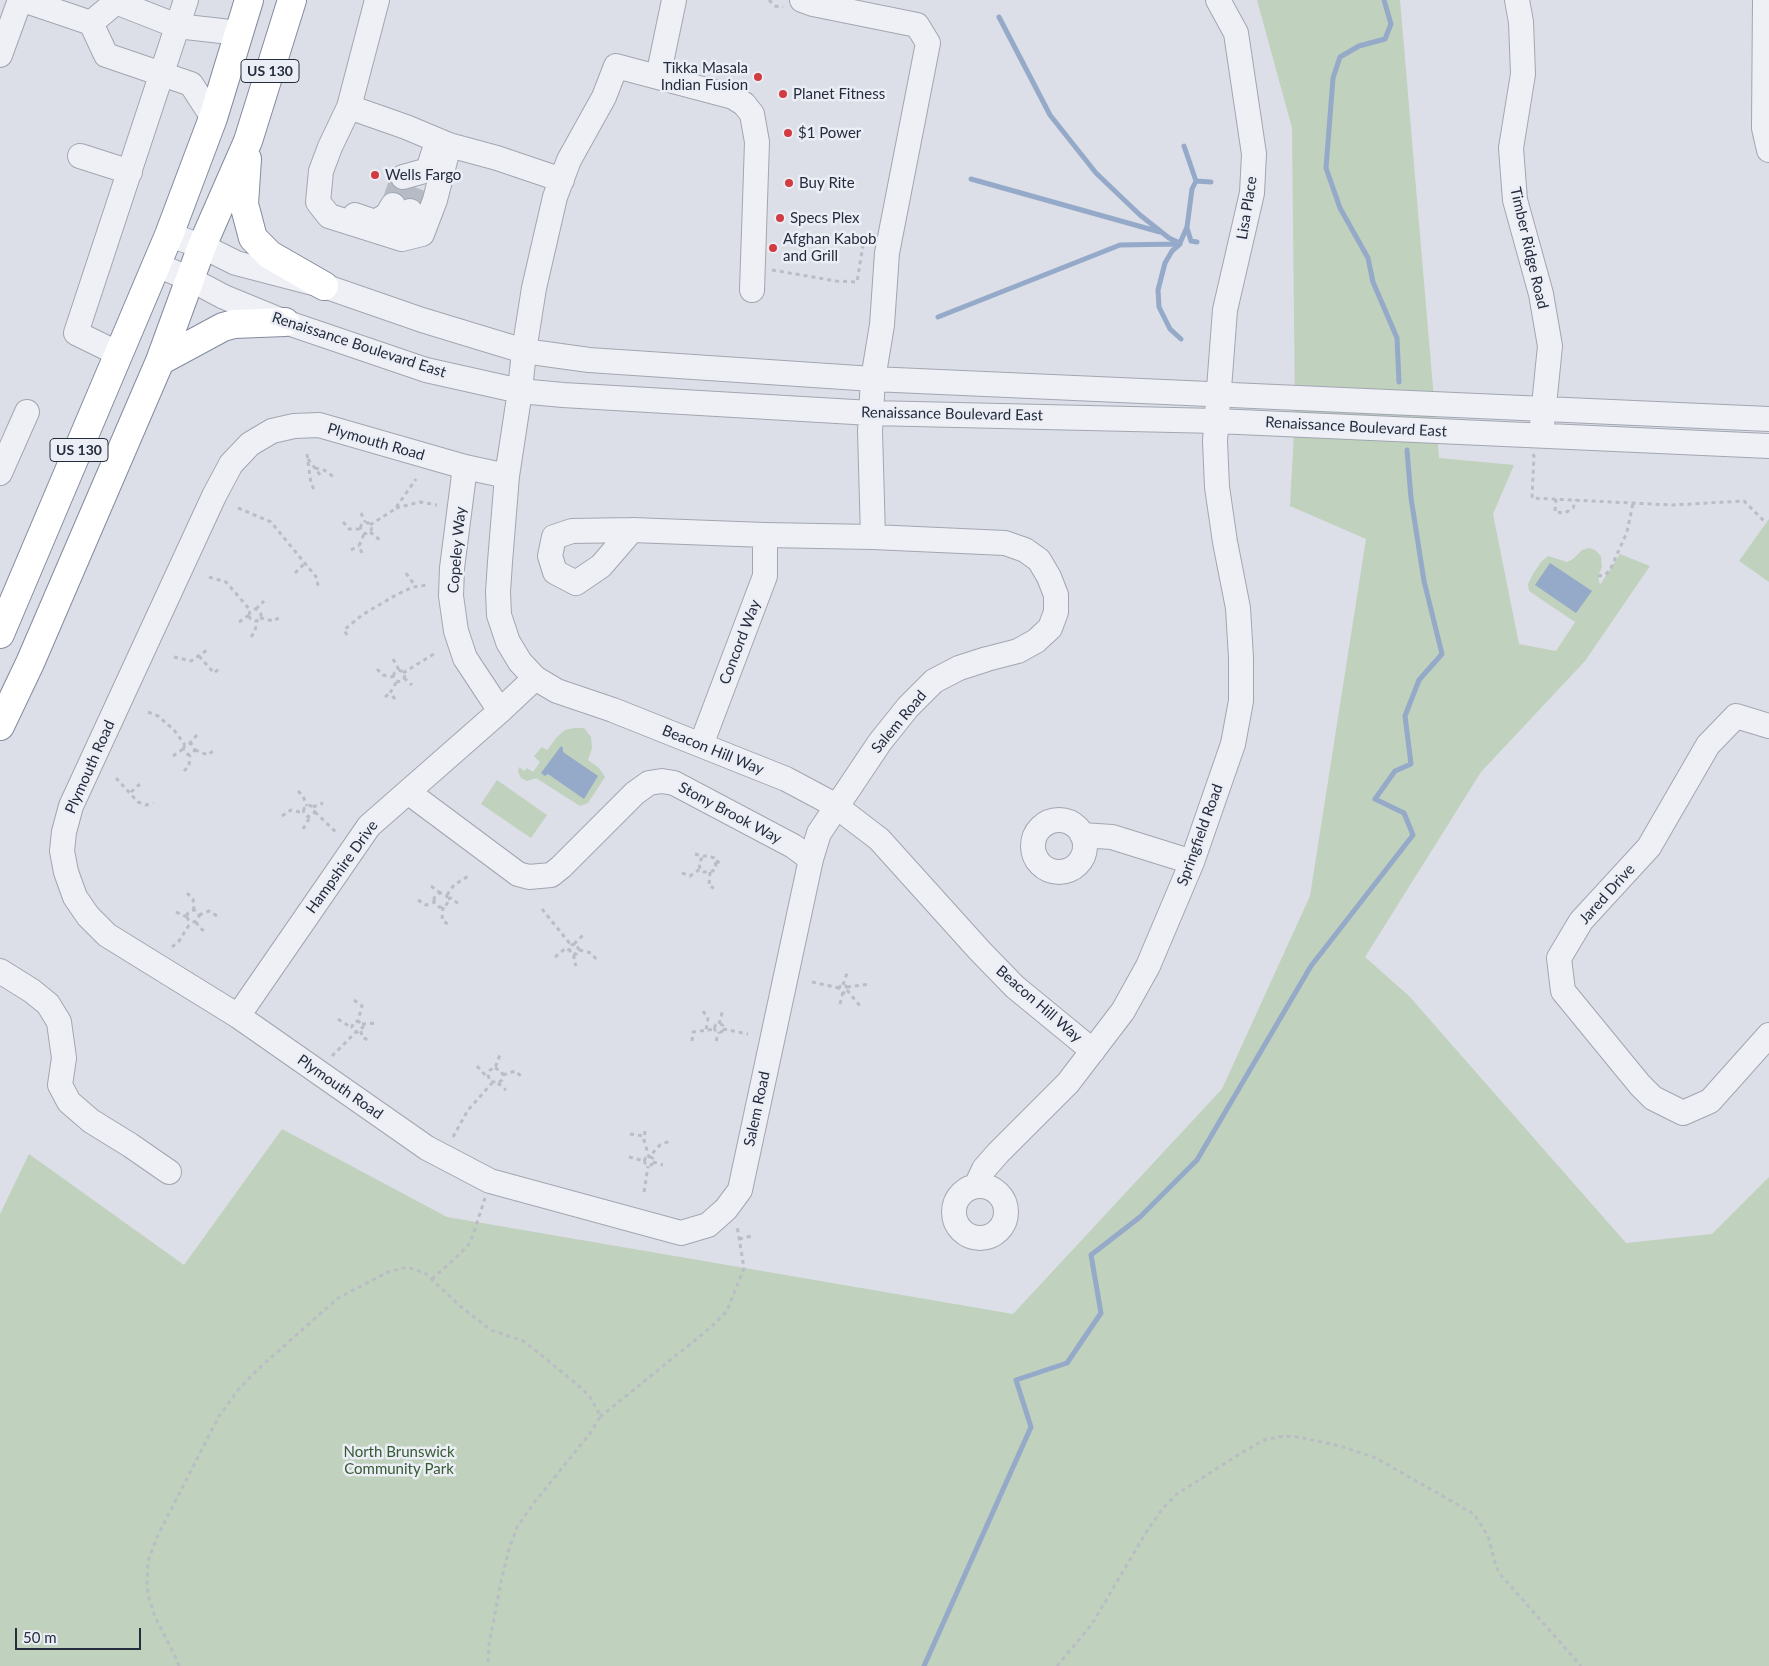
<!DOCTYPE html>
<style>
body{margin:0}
#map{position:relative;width:1769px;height:1666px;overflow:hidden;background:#dcdfe7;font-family:Lato,sans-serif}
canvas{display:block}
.scale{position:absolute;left:15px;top:1628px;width:126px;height:22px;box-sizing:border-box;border:2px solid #252c3e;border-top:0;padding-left:6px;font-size:15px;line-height:18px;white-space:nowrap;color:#252c3e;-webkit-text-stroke:4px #ebeef5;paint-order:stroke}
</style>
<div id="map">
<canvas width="1769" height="1666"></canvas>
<div class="scale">50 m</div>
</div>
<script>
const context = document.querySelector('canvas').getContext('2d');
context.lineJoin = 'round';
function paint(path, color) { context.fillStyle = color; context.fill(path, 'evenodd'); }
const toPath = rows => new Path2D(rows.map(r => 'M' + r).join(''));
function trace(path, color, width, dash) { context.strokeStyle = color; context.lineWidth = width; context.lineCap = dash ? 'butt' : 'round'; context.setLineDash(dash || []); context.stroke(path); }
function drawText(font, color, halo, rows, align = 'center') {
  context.font = font + ' Lato,sans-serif'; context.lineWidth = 5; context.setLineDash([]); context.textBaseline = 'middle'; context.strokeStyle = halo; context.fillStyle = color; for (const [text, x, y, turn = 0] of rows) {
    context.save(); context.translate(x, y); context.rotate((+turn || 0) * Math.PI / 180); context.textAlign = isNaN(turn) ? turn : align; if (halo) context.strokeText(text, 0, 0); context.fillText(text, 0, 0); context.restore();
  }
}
paint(toPath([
 [1257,0,1400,0,1439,458,1514,465,1493,514,1519,644,1556,651,1575,622,1529,591,1528,584,1533,574,1541,562,1548,556,1567,562,1573,559,1582,550,1589,548,1595,550,1601,556,1602,567,1598,576,1600,585,1620,554,1650,566,1585,661,1481,772,1365,957,1409,996,1626,1243,1712,1234,1769,1177,1769,1666,0,1666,0,1214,29,1154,184,1265,282,1129,447,1217,1013,1314,1222,1089,1310,896,1366,539,1290,506,1295,414,1292,128],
 [1769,519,1769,582,1739,561],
 [574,728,584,728,591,737,592,748,588,760,599,768,605,777,588,803,580,806,536,778,527,781,521,778,518,772,519,767,524,771,527,768,533,772,540,762,534,756,542,747,547,750,558,736,565,730],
 [497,780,547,815,531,838,481,804]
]), '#c0d1bd');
paint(toPath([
 [1550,563,1592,591,1576,613,1535,585],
 [561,746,563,748,563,752,598,776,584,799,548,774,545,776,541,773]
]), '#95a9c9');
trace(toPath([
 [1384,0,1391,24,1385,39,1359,46,1340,57,1333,78,1326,168,1340,208,1368,258,1373,282,1397,338,1399,382],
 [999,17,1050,115,1096,173,1140,215,1169,238,1180,243,1187,227,1192,189,1196,181,1211,182],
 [1184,146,1196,181],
 [971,179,1160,232],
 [1187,228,1191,241,1197,242],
 [1180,244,1172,251,1165,263,1158,290,1159,307,1170,329,1181,339],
 [938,317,1120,245,1178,244],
 [924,1666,1031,1427,1016,1380,1067,1363,1101,1313,1091,1255,1140,1217,1197,1160,1311,966,1413,835,1404,813,1375,799,1395,771,1411,764,1405,716,1419,680,1442,654,1424,581,1411,498,1407,450]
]), '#95a9c9', 5);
trace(toPath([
 [393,205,403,177],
 [410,211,421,183]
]), '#b7bbc5', 24, [24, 12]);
const minor = toPath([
 [23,0,91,23,106,55,191,84,213,118],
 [377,0,349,107,330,147,321,171,318,202,329,216,402,239,422,234,435,200,449,145],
 [802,0,813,4,917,25,928,43,887,253,882,325,873,379,870,431,873,537],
 [1517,0,1521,22,1523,74,1511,148,1515,200,1541,294,1550,346,1542,425],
 [1765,0,1764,128,1769,150],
 [91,23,116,2,177,26,239,33],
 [0,55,20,0],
 [658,77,674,0],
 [349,107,406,127,449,145,497,158,562,180],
 [80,156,130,172],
 [403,177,428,170,437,142],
 [355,215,375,222,387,215,393,205],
 [389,226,400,229,410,211],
 [169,235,202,246,236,263,324,286,422,320,524,351,589,360,873,379,1769,419],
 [157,265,190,279,224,297,285,322,426,370,520,391,563,395,871,413,1217,421,1769,446],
 [752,290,757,142,752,114,744,104,733,97,616,66,604,97,569,160,555,197,534,288,524,351,520,391,507,476,500,562,498,592,499,615,508,642,520,662,535,678,557,691,613,710,786,779,833,804,879,839,980,951,1015,987,1093,1051],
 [119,354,76,333,186,0],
 [465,467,452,568,451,596,456,631,465,658,500,711],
 [0,473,27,412],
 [507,476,465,467,319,425,294,426,272,431,250,444,231,464,214,496,71,806,64,832,62,851,66,872,75,897,88,916,107,935,238,1016,427,1148,490,1181,681,1233,708,1225,726,1209,740,1190,811,859,819,833,880,742,908,707,934,681,959,668,987,659,1018,651,1036,641,1050,628,1056,612,1056,595,1049,577,1039,560,1025,550,1005,543,873,537,765,535,632,530,572,531,554,537,550,556,555,572,576,583,601,566,632,530],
 [1769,726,1736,716,1708,745,1649,847,1581,921,1559,958,1563,991,1640,1085,1653,1098,1683,1113,1710,1101,1769,1035],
 [701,745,765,576,765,535],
 [408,792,518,874,529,877,551,875,561,867,635,793,649,783,662,781,674,783,793,846,811,859],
 '1033 846a26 26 0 1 1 52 0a26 26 0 1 1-52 0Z',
 [1082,835,1112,837,1192,862],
 [0,971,32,991,48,1004,59,1022,64,1058,60,1085,69,1102,91,1121,130,1145,169,1172],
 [238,1016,369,826,500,711,535,678],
 [976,1186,984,1169,998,1153,1068,1083,1123,1011,1148,966,1192,862,1233,744,1241,701,1241,658,1238,608,1225,542,1217,487,1215,441,1225,310,1252,193,1254,154,1236,33,1218,0],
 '954 1212a26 26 0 1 1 52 0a26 26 0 1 1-52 0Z'
]);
const highway = toPath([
 [247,159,244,204,253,238,270,255,324,286],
 [160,361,223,327,234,324,285,322],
 [0,634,169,235,213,118,249,0],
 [0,726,30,663,160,361,202,246,248,141,292,0]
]);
trace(minor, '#a1a6b1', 26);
trace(highway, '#838b9e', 30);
trace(toPath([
 [769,0,775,6,783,7],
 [772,270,836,281,857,282,864,239],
 [307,454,311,484,314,489],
 [1533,454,1534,456,1532,498,1672,505,1744,501,1766,523],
 [308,459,321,476],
 [315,468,324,470,334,477],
 [1556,499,1555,512,1565,513,1573,508,1576,500],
 [238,508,271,522,317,578,318,586,315,588],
 [396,508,420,502,437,505],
 [361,513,365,522],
 [343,522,349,529,360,529],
 '360.5 528a5.5 5.5 0 1 1 11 0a5.5 5.5 0 1 1-11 0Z',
 [370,525,395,509,416,479],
 [370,532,380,540],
 [351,550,359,546],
 [362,553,359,546,364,534],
 [295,573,305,563],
 [406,573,416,587],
 [1598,576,1605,575,1610,570,1627,532,1633,503],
 [209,577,226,582,251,611],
 [256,609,264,601],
 '249 615a6 6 0 1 1 12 0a6 6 0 1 1-12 0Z',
 [260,618,274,621,281,616],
 [239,622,249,615],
 [347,635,344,630,362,615,396,595,413,587,428,585],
 [251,637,255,631,257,620],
 [199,656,214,673,220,668],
 [174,657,191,661,207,650],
 [393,659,399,670],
 [377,669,383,675,393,677],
 '393.5 676a5.5 5.5 0 1 1 11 0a5.5 5.5 0 1 1-11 0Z',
 [403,673,437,652],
 [404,678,412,685],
 [385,697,390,693],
 [395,699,390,693,397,681],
 [148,712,158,716,174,730,185,745],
 '183.5 749a5.5 5.5 0 1 1 11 0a5.5 5.5 0 1 1-11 0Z',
 [189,744,197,735],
 [195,750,208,755,214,750],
 [173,756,183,749],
 [184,771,189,766,190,755],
 [116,778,138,802,146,805,153,803],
 [298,791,303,796,307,806],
 [131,792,140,784],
 '303.5 811a5.5 5.5 0 1 1 11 0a5.5 5.5 0 1 1-11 0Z',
 [313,807,323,803],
 [315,812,338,834],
 [282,816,291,810,304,813],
 [303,829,310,817],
 [695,854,703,856,709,856,714,858,716,866,713,871,704,872,700,869,699,863,703,856],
 [716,861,723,864],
 [710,872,709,886,714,888],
 [682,873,690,876,700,869],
 [431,886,440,893],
 [187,893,193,899,194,910],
 '434 900a7 7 0 1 1 14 0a7 7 0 1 1-14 0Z',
 [447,895,454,885,470,875],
 [448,899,451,898,460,905],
 [418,900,426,905,435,902],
 [443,907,442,920,449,925],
 [542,909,571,945],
 '187 916a6 6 0 1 1 12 0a6 6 0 1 1-12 0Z',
 [176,912,187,917],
 [199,915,209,911,217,916],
 [196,922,199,927,204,931],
 [574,944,583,935],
 [172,947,179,941,191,922],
 [579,950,576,944,571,945,569,948,571,954,576,954,579,950,591,953,597,960],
 [574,955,574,960,576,966],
 [555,957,566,948,569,950],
 [812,982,839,988],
 [843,985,847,973],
 '839 989a4 4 0 1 1 8 0a4 4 0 1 1-8 0Z',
 [847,987,870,984],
 [847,990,860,1006],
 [354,1000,362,1006,358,1021,353,1023,352,1027,354,1031,358,1032,363,1027,362,1024,358,1021],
 [840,1004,843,992],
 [703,1011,708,1018,706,1030],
 [338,1019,352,1028],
 '714.5 1028a4.5 4.5 0 1 1 9 0a4.5 4.5 0 1 1-9 0Z',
 [362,1024,376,1023],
 [719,1024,723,1009],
 [723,1029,748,1034],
 [361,1031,362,1037,370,1041],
 [692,1041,693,1032,715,1029],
 [716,1041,719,1032],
 [332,1056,356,1032],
 [477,1066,487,1077],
 [495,1068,501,1071,503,1075,502,1080,498,1083,490,1081,488,1075,490,1070,495,1068,501,1052],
 [503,1075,515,1071,521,1076],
 [498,1083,506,1090],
 [645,1131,644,1140,649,1157,660,1145,670,1141],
 [630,1134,644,1136],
 [453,1137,468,1110,492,1083],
 '644.5 1161a4.5 4.5 0 1 1 9 0a4.5 4.5 0 1 1-9 0Z',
 [629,1157,644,1161],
 [653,1162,663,1165],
 [644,1192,648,1166],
 [739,1239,752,1236],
 [432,1279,460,1254,469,1244,473,1235,485,1198],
 [600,1417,710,1328,727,1311,744,1268,737,1226],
 [179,1666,175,1656,155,1617,149,1598,147,1585,148,1561,158,1535,219,1416,238,1390,257,1370,338,1298,388,1272,407,1267,425,1273,460,1306,491,1330,523,1341,535,1350,579,1386,590,1397,599,1413,600,1417,591,1432,533,1504,517,1527,509,1549,501,1582,489,1645,488,1666],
 [1057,1666,1092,1624,1148,1529,1163,1508,1177,1494,1241,1453,1264,1440,1284,1436,1299,1437,1340,1446,1376,1458,1474,1514,1488,1536,1495,1563,1499,1573,1581,1666]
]), '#babdc5', 3, [4, 4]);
trace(minor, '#eff0f5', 24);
trace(highway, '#fff', 28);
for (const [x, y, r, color] of [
 [758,77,5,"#d23b41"],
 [783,94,5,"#d23b41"],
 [788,133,5,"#d23b41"],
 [375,175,5,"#d23b41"],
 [789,183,5,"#d23b41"],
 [780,218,5,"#d23b41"],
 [773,248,5,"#d23b41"]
]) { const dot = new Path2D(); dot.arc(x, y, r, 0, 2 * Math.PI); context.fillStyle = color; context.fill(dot); trace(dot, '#ebeef5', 2); }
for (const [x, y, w] of [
 [270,71,58],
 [79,450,58]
]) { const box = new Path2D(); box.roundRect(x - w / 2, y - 11.5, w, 23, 4); context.fillStyle = '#ebeef5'; context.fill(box); trace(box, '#252c3e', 1); }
drawText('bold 14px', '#252c3e', null, [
 ["US 130",270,71],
 ["US 130",79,450]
]);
drawText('15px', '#252c3e', '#ebeef5', [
 ["Tikka Masala",748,68,"right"],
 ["Indian Fusion",748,85,"right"],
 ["Planet Fitness",793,94],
 ["$1 Power",798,133],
 ["Wells Fargo",385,175],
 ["Buy Rite",799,183],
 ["Specs Plex",790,218],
 ["Afghan Kabob",783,239],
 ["and Grill",783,256]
], 'left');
drawText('15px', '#252c3e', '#ebeef5', [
 ["Lisa Place",1247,208,-81],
 ["Timber Ridge Road",1529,248,77],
 ["Renaissance Boulevard East",359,345,18],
 ["Renaissance Boulevard East",952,414,1],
 ["Renaissance Boulevard East",1356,427,3],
 ["Plymouth Road",376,442,16],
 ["Copeley Way",457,550,-85],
 ["Concord Way",740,642,-69],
 ["Salem Road",899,722,-50],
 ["Beacon Hill Way",713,750,22],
 ["Plymouth Road",90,767,-66],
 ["Stony Brook Way",730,813,28],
 ["Springfield Road",1200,835,-70],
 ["Hampshire Drive",342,867,-54],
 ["Jared Drive",1607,894,-48],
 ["Beacon Hill Way",1039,1004,41],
 ["Plymouth Road",340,1087,35],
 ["Salem Road",757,1109,-78]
]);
drawText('15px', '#355a32', '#ebeef5', [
 ["North Brunswick",399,1452],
 ["Community Park",399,1469]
]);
</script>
